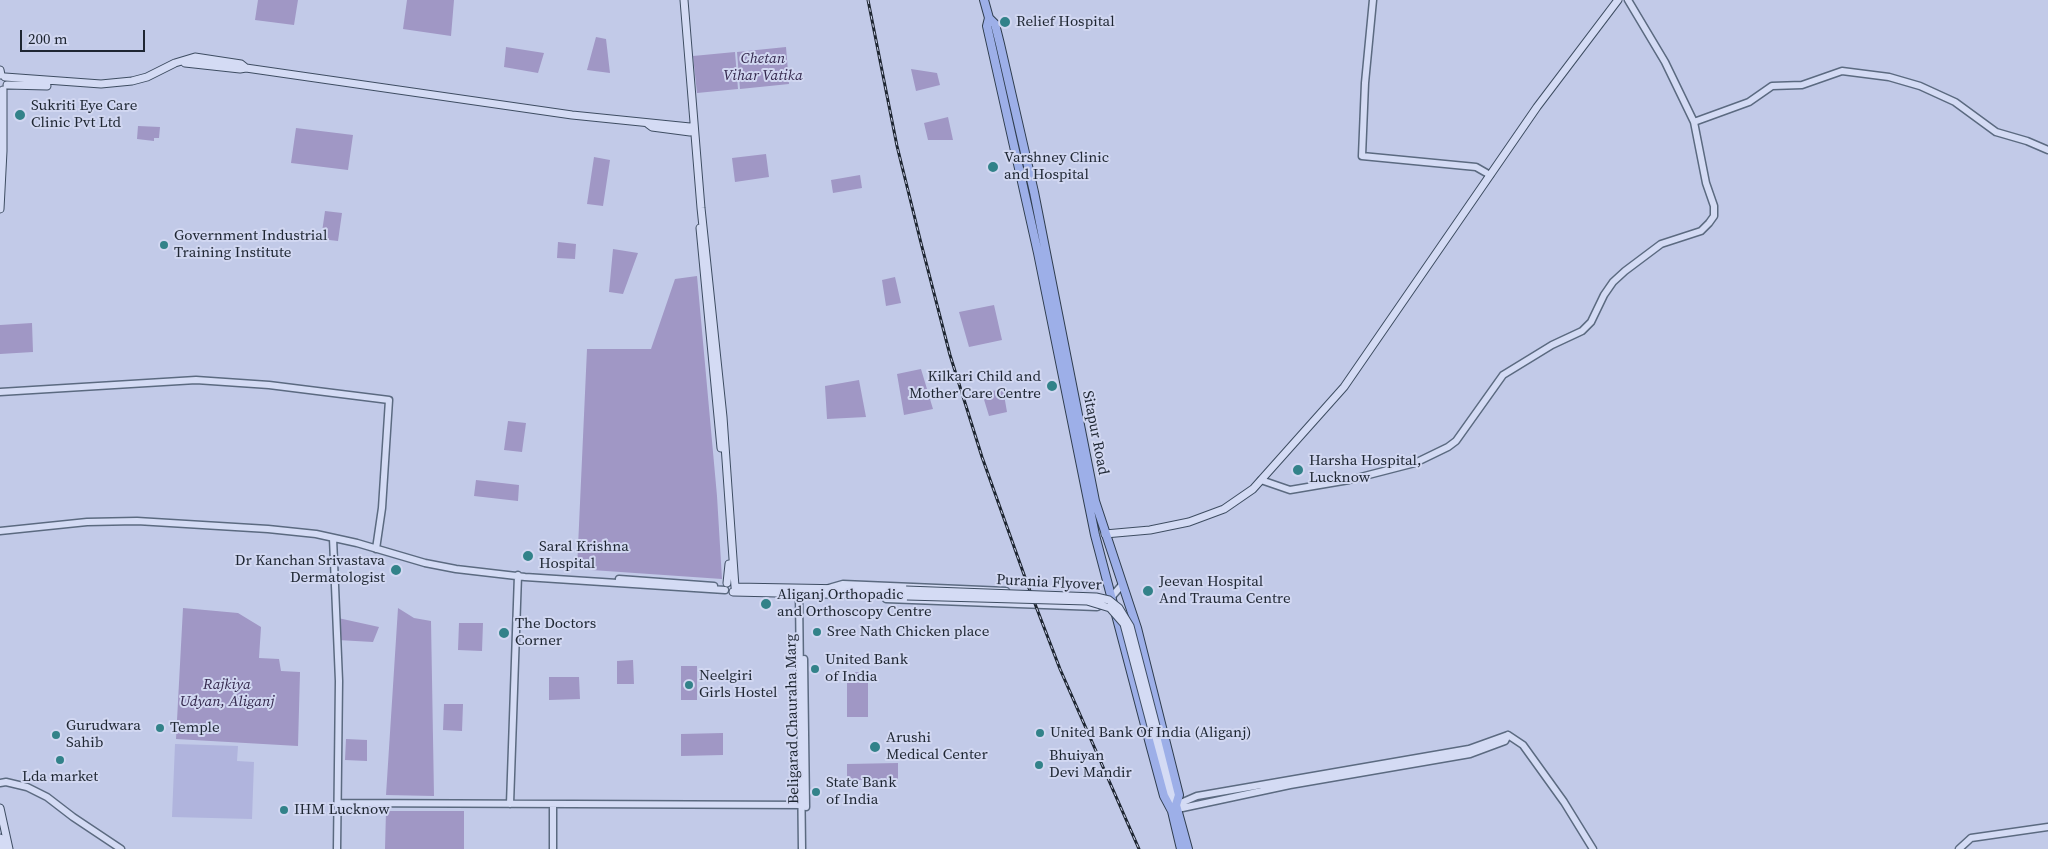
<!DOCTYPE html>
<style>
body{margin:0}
#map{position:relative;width:2048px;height:849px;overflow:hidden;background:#c2cae8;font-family:"Source Serif 4",serif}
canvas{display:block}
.scale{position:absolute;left:20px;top:30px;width:125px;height:22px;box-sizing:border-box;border:2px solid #1e2632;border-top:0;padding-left:6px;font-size:15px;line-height:18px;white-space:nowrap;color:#1e2632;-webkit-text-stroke:4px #d1d7f1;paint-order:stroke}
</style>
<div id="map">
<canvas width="2048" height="849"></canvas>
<div class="scale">200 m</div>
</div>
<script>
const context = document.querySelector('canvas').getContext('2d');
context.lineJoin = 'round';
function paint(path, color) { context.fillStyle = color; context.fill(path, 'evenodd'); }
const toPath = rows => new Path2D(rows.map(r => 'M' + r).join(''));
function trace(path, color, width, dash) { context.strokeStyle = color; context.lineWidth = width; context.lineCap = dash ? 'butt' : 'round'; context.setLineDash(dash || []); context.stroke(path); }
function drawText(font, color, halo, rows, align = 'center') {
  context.font = font + ' "Source Serif 4",serif'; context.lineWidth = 4; context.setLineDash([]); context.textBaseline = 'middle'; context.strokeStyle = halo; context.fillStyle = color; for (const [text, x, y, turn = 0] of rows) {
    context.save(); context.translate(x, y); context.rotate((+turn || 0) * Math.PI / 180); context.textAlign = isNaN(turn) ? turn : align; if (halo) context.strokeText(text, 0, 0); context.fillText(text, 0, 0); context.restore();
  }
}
paint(toPath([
 [175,744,238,746,237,761,254,762,252,819,172,817]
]), '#b0b4dd');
paint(toPath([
 [258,0,298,0,294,25,255,20],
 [407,0,454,0,451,36,403,29],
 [596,37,606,39,610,73,587,70],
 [506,47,544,53,538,73,504,67],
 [786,47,789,84,740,89,737,52],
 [735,52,738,89,697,93,693,56],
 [911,69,937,73,940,85,916,91],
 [948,117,953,140,928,140,924,123],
 [138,126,160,127,159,138,154,138,154,141,137,139],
 [296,128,353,135,348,170,291,163],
 [766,154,769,177,735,182,732,158],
 [594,157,610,160,603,206,587,204],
 [860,175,862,188,833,193,831,180],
 [325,211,342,213,338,241,321,239],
 [558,242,576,244,575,259,557,258],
 [613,249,638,253,623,294,609,292],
 [697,276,717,496,722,579,577,569,587,349,651,349,675,279],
 [895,277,901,303,886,306,882,280],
 [994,305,1002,340,969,347,959,312],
 [32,323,33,352,0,354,0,325],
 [921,369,933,409,904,415,897,374],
 [859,380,866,417,827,419,825,386],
 [1003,389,1007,412,989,416,982,393],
 [508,421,526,423,522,452,504,450],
 [476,480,519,485,518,501,474,496],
 [183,608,238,613,261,627,259,658,279,659,281,671,300,672,298,746,176,739],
 [398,608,414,618,431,621,434,796,386,795],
 [338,618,379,627,373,642,338,640],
 [459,623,483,623,482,651,458,650],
 [633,660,634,684,617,684,617,661],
 [681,666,697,666,697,700,681,700],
 [847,672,868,672,868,717,847,717],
 [549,677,579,677,580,699,549,700],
 [444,704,463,704,462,731,443,730],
 [723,733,723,755,681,756,681,734],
 [346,739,367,740,367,761,345,760],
 [898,763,898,780,847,780,847,764],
 [386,811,464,811,464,849,385,849]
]), '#a097c5');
const tertiary = toPath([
 [1373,0,1365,83,1362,156,1476,167,1490,175],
 [1694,122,1749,102,1772,86,1802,85,1842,71,1889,77,1920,86,1955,102,1996,132,2027,141,2048,150],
 [0,392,196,380,269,385,389,400,382,508,376,549],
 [1261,480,1290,490,1349,480,1415,463,1448,447,1456,441,1503,375,1552,345,1582,331,1591,322,1604,295,1613,282,1625,271,1661,244,1701,231,1709,223,1714,216,1714,206,1706,183,1694,122,1665,62,1628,0],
 [0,531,87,522,137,521,268,529,316,534,357,543,425,563,456,569,525,577,725,590],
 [333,538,339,681,337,849],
 [619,579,714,586],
 [829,588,843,584,1006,591],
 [801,589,799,595,802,849],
 [886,599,1097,607,1101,605],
 [1109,600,1121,586],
 [804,659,806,807],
 [0,783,6,782,27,787,47,797,73,817,121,849],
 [338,803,806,805],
 [510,804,518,575],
 [1174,806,1197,796,1469,749,1508,735,1523,745,1564,802,1593,849],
 [1173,810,1290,785,1470,754,1505,741,1508,735],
 [553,849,553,804],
 [1959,849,1971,838,2048,827]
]);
const secondary = toPath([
 [684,0,701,208,723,417,735,587],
 [185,63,240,69,246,68],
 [0,70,1,75],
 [5,77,101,84,132,81,147,77,175,63,195,57,241,64,246,68,572,115,690,127],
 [7,85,47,86],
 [648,124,652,127,690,132],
 [0,209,3,151,3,90],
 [700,228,721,448],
 [1105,534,1150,530,1189,522,1224,509,1253,489,1344,387,1537,107,1618,0],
 [727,583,729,564],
 [735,587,906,590],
 [733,592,907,596],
 [1152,731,1170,804],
 [1157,731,1176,805],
 [0,808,9,849],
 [0,838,3,849]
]);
const primary = toPath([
 [984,0,989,18,987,26,1038,253,1095,535,1150,744,1164,796,1172,811,1181,849],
 [989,18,995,24,1000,44,1034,192,1095,501,1137,628,1179,795,1176,805,1188,849]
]);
trace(tertiary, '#5b6a80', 9);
trace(secondary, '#3e4d62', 9);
trace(primary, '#2f3d4e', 10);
trace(tertiary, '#d4dbf4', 6);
trace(secondary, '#d4dbf4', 7);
trace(primary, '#9dafe8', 8);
const rail = toPath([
 [868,0,897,146,921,243,950,355,982,457,1027,583,1060,669,1139,849]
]);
trace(rail, '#1e2632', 3);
trace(rail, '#d1d7f1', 1, [4]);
const secondaryBridge = toPath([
 [906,590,1096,597,1109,600,1119,608,1130,626,1157,730],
 [907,596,1087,601,1110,608,1124,624,1151,726]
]);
trace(secondaryBridge, '#3e4d62', 9, []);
trace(secondaryBridge, '#d4dbf4', 7);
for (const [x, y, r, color] of [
 [1005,22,6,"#328289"],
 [20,115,6,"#328289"],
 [993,167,6,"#328289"],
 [164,245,5,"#328289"],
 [1052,386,6,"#328289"],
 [1298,470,6,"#328289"],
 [528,556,6,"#328289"],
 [396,570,6,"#328289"],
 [1148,591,6,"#328289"],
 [766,604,6,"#328289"],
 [817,632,5,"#328289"],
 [504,633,6,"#328289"],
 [815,669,5,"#328289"],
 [689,685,5,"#328289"],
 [160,728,5,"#328289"],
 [1040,733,5,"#328289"],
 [56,735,5,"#328289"],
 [875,747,6,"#328289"],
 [60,760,5,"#328289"],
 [1039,765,5,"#328289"],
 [816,792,5,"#328289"],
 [284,810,5,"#328289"]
]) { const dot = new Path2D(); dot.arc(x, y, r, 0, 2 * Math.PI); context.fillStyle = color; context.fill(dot); trace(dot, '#d1d7f1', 2); }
drawText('15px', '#1e2632', '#d1d7f1', [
 ["Relief Hospital",1016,22],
 ["Sukriti Eye Care",31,106],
 ["Clinic Pvt Ltd",31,123],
 ["Varshney Clinic",1004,158],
 ["and Hospital",1004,175],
 ["Government Industrial",174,236],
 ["Training Institute",174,253],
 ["Kilkari Child and",1041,377,"right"],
 ["Mother Care Centre",1041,394,"right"],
 ["Harsha Hospital,",1309,461],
 ["Lucknow",1309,478],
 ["Saral Krishna",539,547],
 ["Hospital",539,564],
 ["Dr Kanchan Srivastava",385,561,"right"],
 ["Dermatologist",385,578,"right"],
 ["Jeevan Hospital",1159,582],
 ["And Trauma Centre",1159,599],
 ["Aliganj Orthopadic",777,595],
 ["and Orthoscopy Centre",777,612],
 ["The Doctors",515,624],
 ["Corner",515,641],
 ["Sree Nath Chicken place",827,632],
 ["United Bank",825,660],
 ["of India",825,677],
 ["Neelgiri",699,676],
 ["Girls Hostel",699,693],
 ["Gurudwara",66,726],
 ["Sahib",66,743],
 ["Temple",170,728],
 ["United Bank Of India (Aliganj)",1050,733],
 ["Arushi",886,738],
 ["Medical Center",886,755],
 ["Bhuiyan",1049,756],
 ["Devi Mandir",1049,773],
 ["Lda market",60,777,"center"],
 ["State Bank",826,783],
 ["of India",826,800],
 ["IHM Lucknow",294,810]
], 'left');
drawText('italic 15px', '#33274c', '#d1d7f1', [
 ["Chetan",763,59],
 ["Vihar Vatika",763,76],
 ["Rajkiya",227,685],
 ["Udyan, Aliganj",227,702]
]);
drawText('15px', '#1e2632', '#d1d7f1', [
 ["Sitapur Road",1095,433,79],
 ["Purania Flyover",1049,583,3],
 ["Beligarad Chauraha Marg",793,719,-91]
]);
</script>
